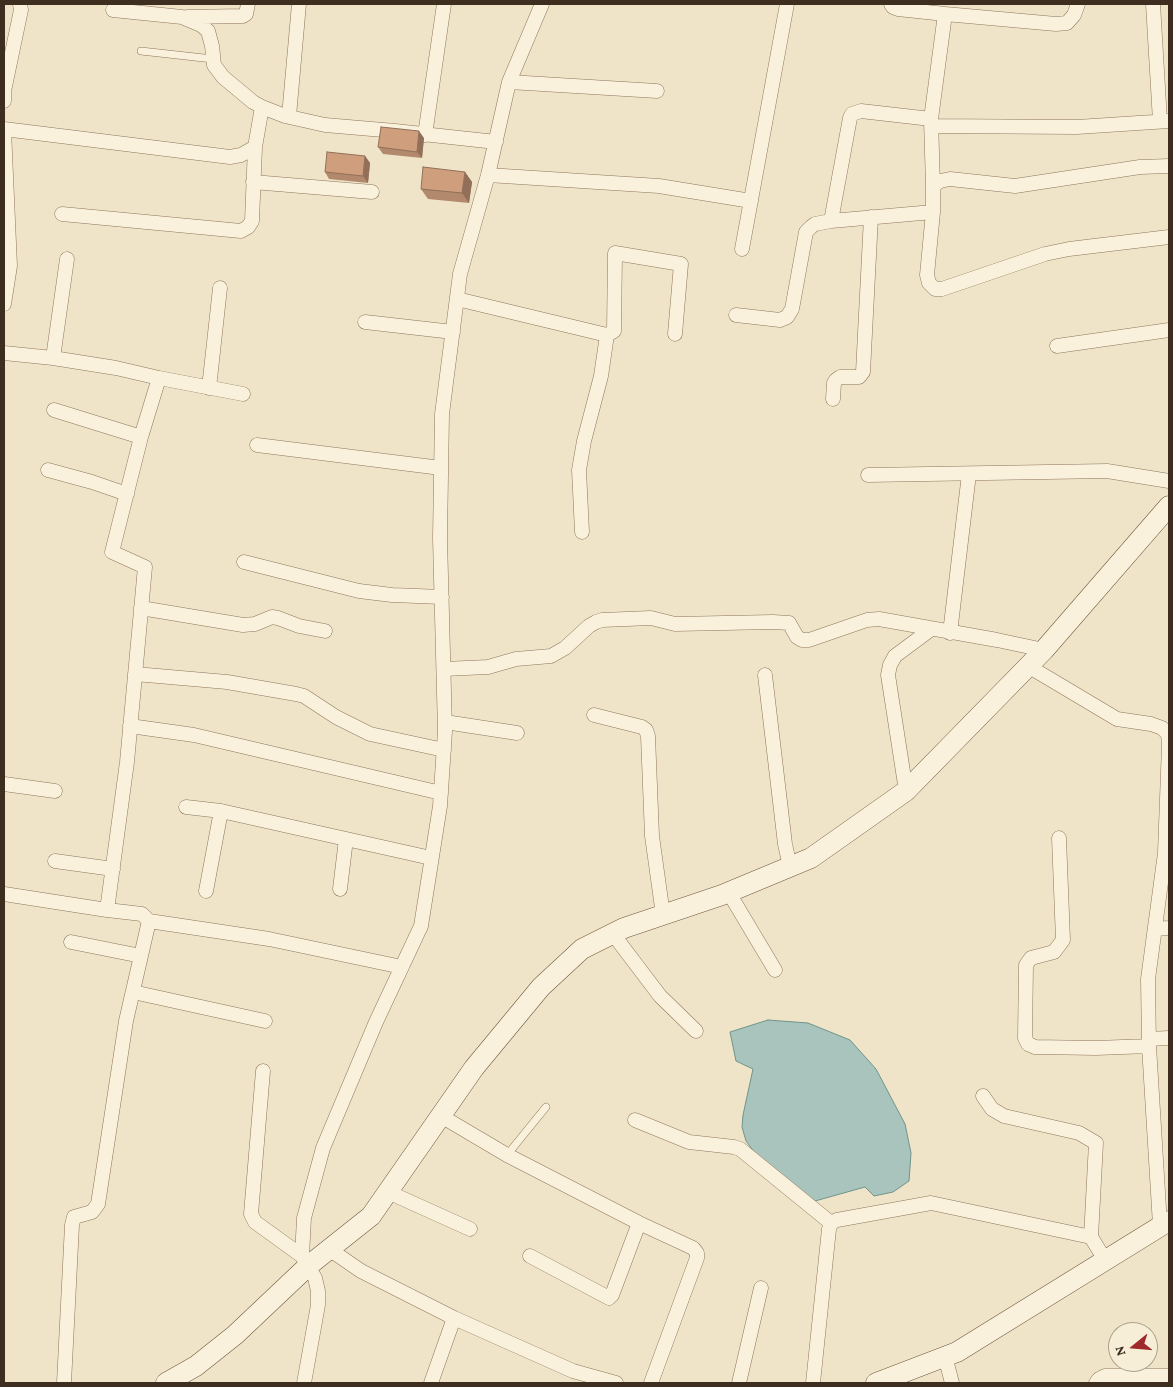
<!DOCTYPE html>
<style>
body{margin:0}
#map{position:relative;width:1173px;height:1387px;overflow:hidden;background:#f0e4c8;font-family:"Crimson Pro",serif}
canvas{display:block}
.frame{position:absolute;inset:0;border:5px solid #3d2e20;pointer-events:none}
.north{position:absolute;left:1108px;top:1322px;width:50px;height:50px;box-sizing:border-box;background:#f7eed8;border:1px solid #ada18e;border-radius:50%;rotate:253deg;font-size:14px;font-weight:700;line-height:20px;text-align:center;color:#3d2e20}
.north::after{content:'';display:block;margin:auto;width:18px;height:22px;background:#9e2a2b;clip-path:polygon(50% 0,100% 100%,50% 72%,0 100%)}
</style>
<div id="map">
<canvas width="1173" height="1387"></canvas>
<div class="frame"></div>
<div class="north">N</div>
</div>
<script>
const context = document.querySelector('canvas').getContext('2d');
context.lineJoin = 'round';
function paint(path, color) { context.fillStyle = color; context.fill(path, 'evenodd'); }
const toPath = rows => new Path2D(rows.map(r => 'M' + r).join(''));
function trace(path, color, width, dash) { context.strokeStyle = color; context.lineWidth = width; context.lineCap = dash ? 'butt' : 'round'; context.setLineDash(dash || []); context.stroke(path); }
const water = toPath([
 [768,1020,808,1023,850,1040,876,1069,905,1124,911,1153,909,1181,893,1192,874,1196,865,1187,815,1201,763,1164,746,1141,742,1127,743,1115,753,1069,736,1061,730,1032,768,1020]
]);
paint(water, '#a9c4bc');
trace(water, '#6f938a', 1);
const lane = toPath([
 [141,51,213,59],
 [507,1155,546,1107]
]);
const street = toPath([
 [891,4,893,7,898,9,945,14,931,119,933,186],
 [1153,4,1160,121],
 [113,10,182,17,201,25,208,31,212,46,214,65,223,77,253,102,262,107,285,116,325,125,395,131,496,142],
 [945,14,1056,24,1067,23,1074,15,1078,4],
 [187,17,243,16,246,14,248,4],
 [509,82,657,91],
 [4,101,4,91,21,10,20,4],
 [289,116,299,4],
 [931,126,1077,127,1169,121],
 [4,129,230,157,241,155,255,147,262,107],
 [4,130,10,266,4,304],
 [425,135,444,4],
 [488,175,659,186,751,201],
 [253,182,372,192],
 [933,212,933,186,940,181,950,179,1015,186,1140,167,1169,166],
 [62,214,241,231,248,227,252,221,255,147],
 [831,221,850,118,852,114,861,111,931,119],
 [742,249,787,4],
 [457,299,607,335,601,376,584,441,579,470,582,532],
 [736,315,780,320,787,317,792,309,806,232,811,227,815,224,831,221,933,212,927,275,929,283,935,289,942,289,1045,254,1069,249,1169,237],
 [365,322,453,332],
 [607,335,614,331,615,253,681,264,675,334],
 [1057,346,1169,330],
 [4,353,53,358,116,368,159,378,141,437,112,552,145,567,127,762,107,910,142,914,149,921,126,1021,98,1204,92,1212,74,1217,72,1225,64,1383],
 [53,358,67,259],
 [159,378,243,394],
 [209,388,220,288],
 [833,399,834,383,836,380,840,377,859,377,863,372,871,217],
 [54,410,141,437],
 [257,445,441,468],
 [48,470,92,482,127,494],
 [868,475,1107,471,1169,481],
 [244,562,359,591,392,595,442,597],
 [141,608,243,625,255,624,272,617,278,618,299,626,325,631],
 [950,633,969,474],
 [1028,666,1117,719,1151,724,1162,728,1168,734,1169,744],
 [444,669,488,667,516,659,551,656,565,648,589,626,596,622,602,620,651,618,675,624,773,622,789,623,797,637,802,640,809,640,867,620,879,619,997,640,1044,650],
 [135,674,227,682,296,694,304,696,336,717,370,734,444,750],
 [765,675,785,844,790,867],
 [594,715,642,727,646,730,648,736,652,836,663,915],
 [445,722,517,733],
 [130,726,194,735,441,793],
 [4,784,55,791],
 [906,791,888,675,890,665,895,656,930,630],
 [186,807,221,811,431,858],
 [1059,838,1063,940,1054,952,1031,958,1026,965,1025,1038,1028,1044,1035,1047,1096,1048,1149,1046],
 [55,861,113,869],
 [340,889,346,839],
 [206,891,221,811],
 [729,893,775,970],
 [4,894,107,910],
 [149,921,269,939,402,967],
 [1155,929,1169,928],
 [613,934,660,996,696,1031],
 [71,942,141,956],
 [133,992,265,1021],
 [1149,1039,1169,1038],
 [263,1071,251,1214,255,1222,302,1256],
 [983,1096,992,1109,1004,1116,1079,1133,1096,1143,1091,1237],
 [441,1116,507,1155,639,1223,612,1295,609,1298,530,1256],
 [635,1120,689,1142,734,1147,740,1149,831,1223],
 [388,1192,470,1229],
 [639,1223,693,1248,697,1253,697,1258,651,1383],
 [1160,1225,1149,1046,1148,979,1165,853,1169,745],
 [329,1249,361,1271,454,1318,573,1371,616,1383],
 [945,1356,952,1383],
 [304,1383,318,1305,318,1291,315,1278,302,1256,304,1218,323,1148,376,1022,421,926,440,806,445,731,440,538,442,414,460,274,488,175,509,82,542,4],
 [431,1383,454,1318],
 [739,1383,761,1288],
 [813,1383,829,1229,831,1223,837,1220,931,1203,1091,1237,1105,1260],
 [1096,1383,1099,1379,1105,1376,1169,1376]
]);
const secondary = toPath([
 [166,1383,196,1366,235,1335,308,1266,371,1216,474,1068,541,987,582,949,624,928,722,895,811,858,906,791,1044,650,1169,506],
 [876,1383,957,1352,1169,1221]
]);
trace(lane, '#8d765c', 8);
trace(street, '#8d765c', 15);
trace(secondary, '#6f573f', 21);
trace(lane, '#faf1dc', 7);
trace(street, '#faf1dc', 14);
trace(secondary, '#faf1dc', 20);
paint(toPath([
 [424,138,422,158,383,154,378,147],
 [365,156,370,163,368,183,329,179,325,172],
 [465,172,472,182,469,203,428,199,421,189]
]), '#b2896c');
paint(toPath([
 [419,131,424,138,422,158,417,152],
 [365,156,370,163,368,183,363,176],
 [465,172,472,182,469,203,462,193]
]), '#916f58');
const building = toPath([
 [381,127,419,131,417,152,378,147,381,127],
 [327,152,365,156,363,176,325,172,327,152],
 [423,167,465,172,462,193,421,189,423,167]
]);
paint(building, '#cf9f7d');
trace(building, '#916f58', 1);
</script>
